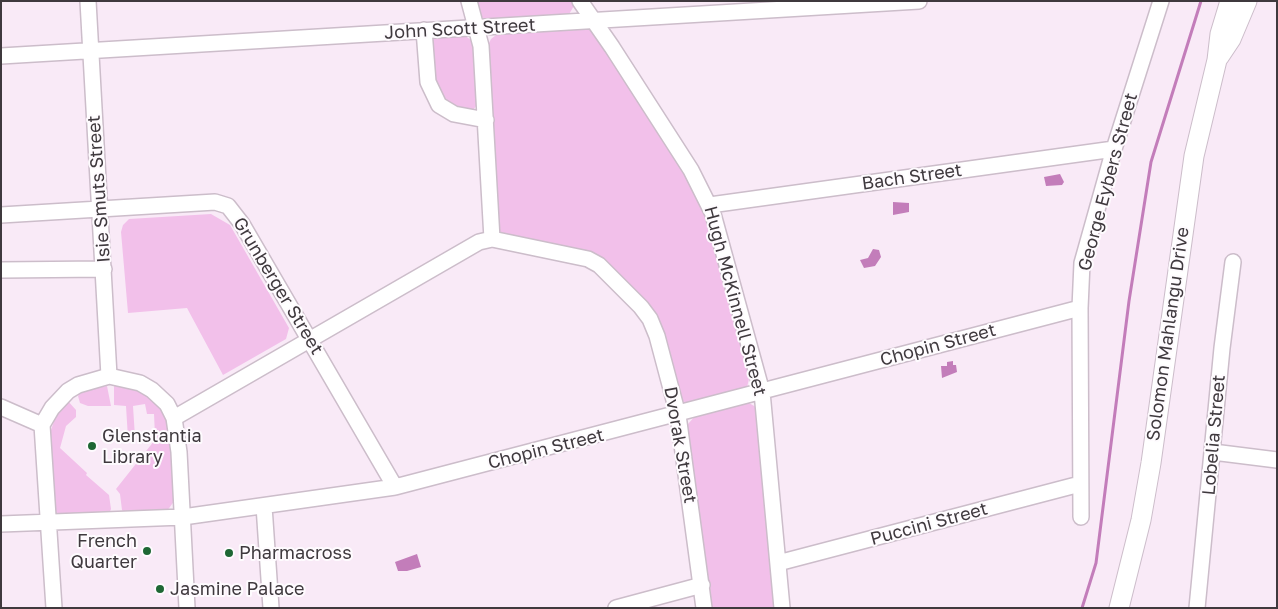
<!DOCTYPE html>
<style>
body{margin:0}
#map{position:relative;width:1278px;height:609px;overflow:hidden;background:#f9eaf7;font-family:"Golos Text",sans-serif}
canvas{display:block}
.frame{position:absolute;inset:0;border:2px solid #3f393e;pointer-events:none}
</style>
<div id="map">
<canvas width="1278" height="609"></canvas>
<div class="frame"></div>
</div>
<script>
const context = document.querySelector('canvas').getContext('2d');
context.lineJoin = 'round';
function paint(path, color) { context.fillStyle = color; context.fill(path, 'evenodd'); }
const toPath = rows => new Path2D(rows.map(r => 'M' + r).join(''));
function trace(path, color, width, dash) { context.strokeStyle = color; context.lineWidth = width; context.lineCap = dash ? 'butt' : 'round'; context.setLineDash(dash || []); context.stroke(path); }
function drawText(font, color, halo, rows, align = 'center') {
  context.font = font + ' "Golos Text",sans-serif'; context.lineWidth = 4; context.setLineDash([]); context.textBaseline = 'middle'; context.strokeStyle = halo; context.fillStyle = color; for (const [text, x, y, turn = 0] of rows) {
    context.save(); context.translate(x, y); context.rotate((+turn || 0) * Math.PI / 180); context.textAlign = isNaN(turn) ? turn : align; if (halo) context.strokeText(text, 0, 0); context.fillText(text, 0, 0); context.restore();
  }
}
paint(toPath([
 [474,1,573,1,575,4,568,16,486,20,479,15],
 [590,28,594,30,701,195,750,375,747,387,739,392,689,405,682,401,655,313,598,256,502,234,499,230,488,45,491,39,500,32],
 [464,35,475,43,478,104,472,111,451,108,435,88,432,40,434,37],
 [211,214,230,225,289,328,286,339,223,375,187,308,128,313,121,232,123,225,129,219],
 [114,385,141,390,158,404,170,426,175,500,167,511,124,513,122,510,120,494,116,489,154,441,149,437,155,436,154,414,147,414,145,404,133,406,135,437,128,438,126,406,114,405],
 [107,386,111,406,88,406,80,403,78,396,81,391],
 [67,400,76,410,76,417,66,426,60,448,87,473,86,475,109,495,111,509,109,514,59,515,54,509,49,436,57,412],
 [747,402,756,407,778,608,709,608,687,430,688,424,696,415]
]), '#f2c0ea');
paint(toPath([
 [1060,174,1064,182,1062,185,1046,186,1044,177],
 [893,202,909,203,909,212,893,215],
 [873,249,879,250,881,257,875,266,864,268,860,260,868,258],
 [953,361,953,365,956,365,957,372,942,378,941,366,947,366,947,362],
 [417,554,421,567,407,571,398,571,395,562]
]), '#c37dba');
trace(toPath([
 [1082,608,1096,563,1129,301,1151,162,1201,1]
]), '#c37dba', 3);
const minor = toPath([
 [88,1,109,376],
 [469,1,481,46,492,239],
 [580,1,612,47,691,170,713,214,762,392,782,608],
 [424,30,428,82,439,105,454,114,486,120],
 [1,56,919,1],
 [710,205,1114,149],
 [1,215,215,202,228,206,242,224,395,487],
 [1,270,104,269],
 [1,407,42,425],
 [174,418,479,242,492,239,588,259,599,265,641,307,650,319,657,336,678,415,704,608],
 [1213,452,1277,460],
 [264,506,271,608],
 [1081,517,1080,308,1082,263,1114,149,1161,1],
 [1,524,183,517,395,487,1080,308],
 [778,563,1080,484],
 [54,608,42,425,52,408,68,391,78,385,109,376,140,383,152,390,167,404,174,418,179,452,187,608],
 [616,608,702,585],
 [1197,608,1222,348,1233,262]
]);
const major = toPath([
 [1219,57,1231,39,1247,1],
 [1119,608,1141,520,1151,463,1194,156,1217,60,1220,34,1230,1]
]);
trace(minor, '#ccbdca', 18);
trace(major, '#ccbdca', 21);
trace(minor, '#fff', 15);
trace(major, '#fff', 19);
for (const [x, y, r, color] of [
 [92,446,5,"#1e6734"],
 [147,551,5,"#1e6734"],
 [229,553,5,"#1e6734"],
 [160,589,5,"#1e6734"]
]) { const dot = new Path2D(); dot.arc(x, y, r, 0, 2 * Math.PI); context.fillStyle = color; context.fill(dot); trace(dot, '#fefbfe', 2); }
drawText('18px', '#3f393e', '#fefbfe', [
 ["John Scott Street",460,29,-3],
 ["Bach Street",912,177,-8],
 ["George Eybers Street",1108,182,-75],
 ["Isie Smuts Street",99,189,-94],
 ["Grunberger Street",278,286,59],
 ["Hugh McKinnell Street",735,301,75],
 ["Solomon Mahlangu Drive",1168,334,-82],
 ["Chopin Street",938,345,-15],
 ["Lobelia Street",1214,435,-85],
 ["Dvorak Street",680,445,80],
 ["Chopin Street",546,449,-14],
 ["Puccini Street",929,524,-15]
]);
drawText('18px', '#3f393e', '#fefbfe', [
 ["Glenstantia",102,436],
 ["Library",102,457],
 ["French",137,541,"right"],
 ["Quarter",137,562,"right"],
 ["Pharmacross",239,553],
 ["Jasmine Palace",170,589]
], 'left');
</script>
